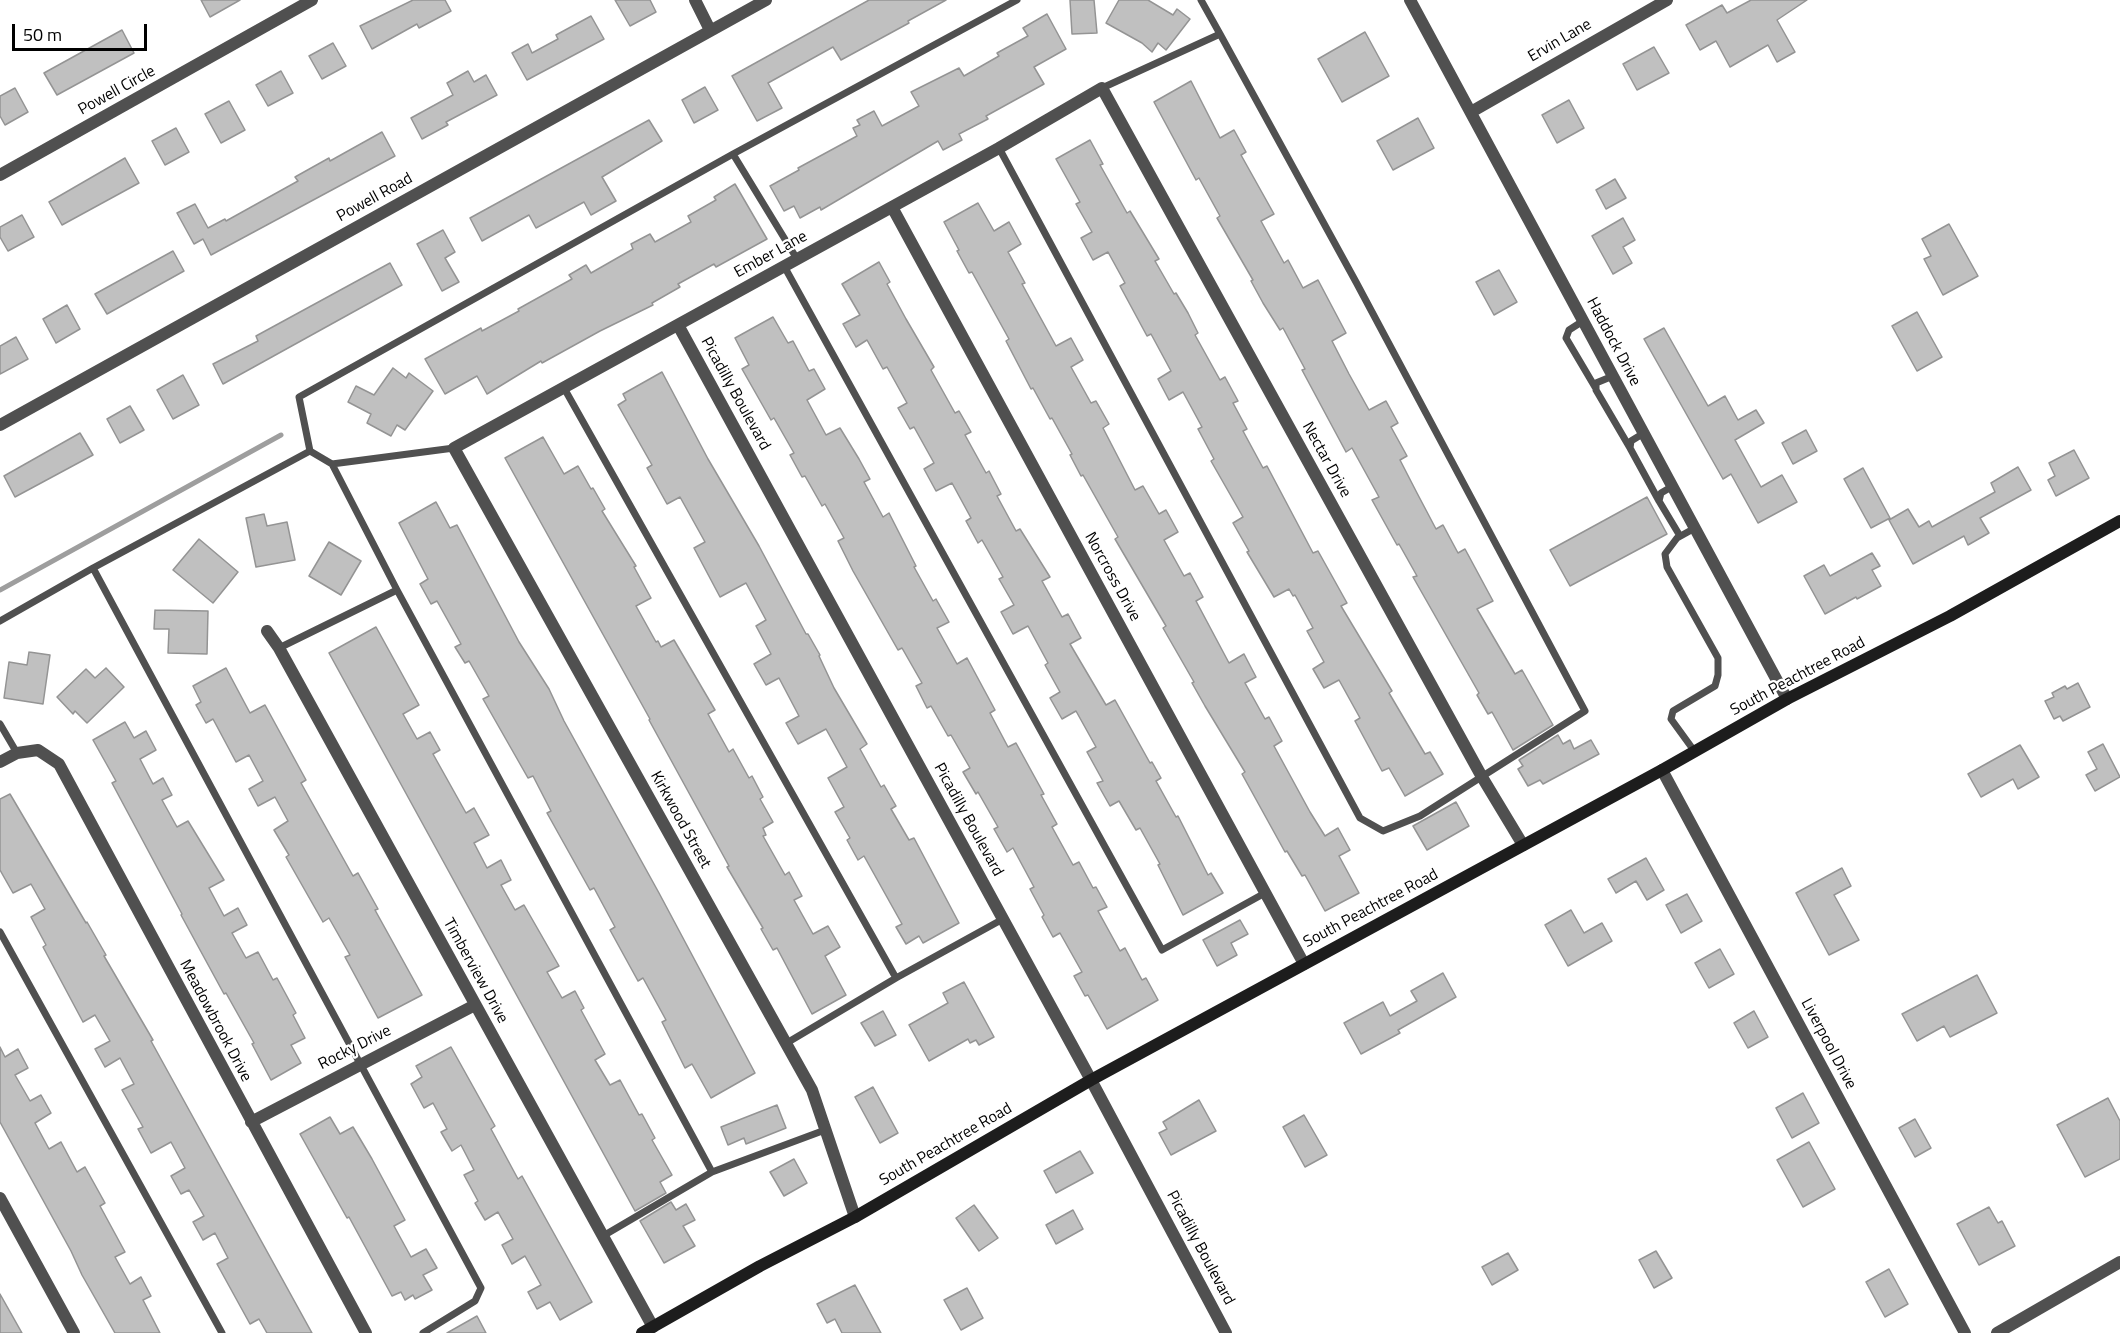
<!DOCTYPE html>
<style>
body{margin:0}
#map{position:relative;width:2120px;height:1333px;overflow:hidden;background:#fff;font-family:"Titillium Web",sans-serif}
canvas{display:block}
.scale{position:absolute;left:12px;top:24px;width:135px;height:27px;box-sizing:border-box;border:3px solid #000;border-top:0;padding-left:8px;font-size:18px;line-height:21px;white-space:nowrap;color:#000;-webkit-text-stroke:4px #fff;paint-order:stroke}
</style>
<div id="map">
<canvas width="2120" height="1333"></canvas>
<div class="scale">50 m</div>
</div>
<script>
const context = document.querySelector('canvas').getContext('2d');
context.lineJoin = 'round';
const toPath = rows => new Path2D(rows.map(r => 'M' + r).join(''));
function trace(path, color, width, dash) { context.strokeStyle = color; context.lineWidth = width; context.lineCap = dash ? 'butt' : 'round'; context.setLineDash(dash || []); context.stroke(path); }
function paint(path, color) { context.fillStyle = color; context.fill(path, 'evenodd'); }
function drawText(font, color, halo, rows, align = 'center') {
  context.font = font + ' "Titillium Web",sans-serif'; context.lineWidth = 4.5; context.setLineDash([]); context.textBaseline = 'middle'; context.strokeStyle = halo; context.fillStyle = color; for (const [text, x, y, turn = 0] of rows) {
    context.save(); context.translate(x, y); context.rotate((+turn || 0) * Math.PI / 180); context.textAlign = isNaN(turn) ? turn : align; if (halo) context.strokeText(text, 0, 0); context.fillText(text, 0, 0); context.restore();
  }
}
trace(toPath([
 [0,590,281,435]
]), '#9e9e9e', 5);
const building = toPath([
 [201,0,240,0,210,17,201,0],
 [413,0,445,0,451,11,419,28,417,24,372,49,360,26,413,0],
 [615,0,650,0,656,12,630,26,615,0],
 [869,0,946,0,908,21,909,23,841,60,833,47,768,83,782,108,757,121,732,76,869,0],
 [1070,0,1094,0,1097,33,1072,34,1070,0],
 [1119,0,1148,0,1173,15,1177,9,1190,19,1166,50,1158,43,1152,52,1142,43,1106,23,1119,0],
 [1751,0,1807,0,1777,20,1795,52,1777,62,1768,45,1730,67,1716,41,1700,50,1686,25,1722,5,1727,13,1751,0],
 [1047,14,1066,49,1034,67,1044,84,986,116,988,119,959,134,962,140,943,150,938,141,821,210,820,207,800,218,794,206,784,211,770,186,799,170,798,168,857,136,853,128,860,125,857,120,874,111,882,126,919,106,911,92,959,68,964,76,999,56,997,53,1028,36,1023,28,1047,14],
 [591,16,604,39,527,80,512,53,528,44,532,53,558,39,556,35,591,16],
 [122,30,134,53,57,95,44,73,122,30],
 [1365,32,1389,76,1342,102,1318,59,1365,32],
 [333,43,346,66,322,79,309,56,333,43],
 [1654,47,1669,73,1637,90,1623,64,1654,47],
 [281,71,293,93,268,106,256,85,281,71],
 [468,71,474,82,486,75,497,95,446,122,448,125,422,139,411,118,453,95,447,83,468,71],
 [1191,81,1220,138,1234,130,1246,152,1241,155,1274,214,1261,221,1284,263,1288,260,1303,288,1318,280,1346,333,1332,341,1349,374,1369,410,1386,401,1398,423,1391,427,1407,456,1400,460,1417,493,1436,529,1443,525,1458,553,1465,549,1493,601,1477,609,1515,674,1522,670,1553,725,1513,750,1492,712,1488,714,1477,695,1479,693,1413,577,1417,576,1399,544,1397,545,1372,500,1379,497,1352,448,1346,452,1302,370,1305,369,1283,328,1280,330,1263,303,1251,281,1253,280,1217,218,1220,216,1199,178,1196,180,1154,102,1191,81],
 [705,87,718,110,694,123,682,100,705,87],
 [15,88,28,112,5,125,0,116,0,96,15,88],
 [1569,100,1584,128,1557,143,1542,115,1569,100],
 [229,101,245,130,221,143,205,114,229,101],
 [1418,118,1434,148,1393,170,1377,141,1418,118],
 [649,120,662,141,602,177,616,201,591,215,584,202,536,228,529,215,482,241,470,218,649,120],
 [176,128,189,152,165,165,152,141,176,128],
 [382,132,395,156,211,255,203,239,194,244,177,213,195,204,208,228,225,219,226,221,298,181,295,177,329,158,330,161,382,132],
 [1090,140,1103,164,1100,165,1127,213,1130,211,1159,259,1155,261,1174,294,1176,293,1188,313,1198,333,1195,335,1220,380,1225,377,1238,401,1233,403,1247,429,1243,431,1263,468,1267,466,1313,553,1318,551,1347,603,1341,606,1392,691,1389,693,1425,754,1430,752,1443,774,1405,796,1389,768,1382,771,1355,721,1360,718,1339,680,1324,688,1313,669,1324,662,1307,631,1313,628,1295,595,1293,596,1289,589,1274,597,1247,552,1249,551,1233,523,1243,517,1211,461,1214,459,1198,429,1202,427,1183,392,1169,400,1158,379,1171,371,1151,334,1147,336,1120,286,1125,283,1108,252,1093,260,1081,238,1092,232,1076,204,1080,202,1056,159,1090,140],
 [125,158,139,183,62,225,49,202,125,158],
 [1615,179,1626,198,1606,209,1596,190,1615,179],
 [735,184,767,239,716,267,714,264,678,284,680,287,652,303,653,305,600,331,542,363,541,361,487,394,477,376,445,394,425,359,481,328,482,331,519,311,518,309,572,279,569,275,586,265,591,273,633,249,631,244,650,234,655,242,691,222,688,216,716,200,714,197,735,184],
 [978,203,994,231,1009,222,1021,244,1008,252,1025,283,1022,284,1056,346,1071,338,1083,360,1071,367,1091,403,1096,401,1109,424,1103,428,1135,490,1143,486,1159,514,1166,510,1178,532,1164,540,1184,576,1190,573,1203,597,1196,601,1229,663,1244,654,1256,677,1245,683,1265,719,1269,717,1282,741,1274,746,1310,812,1325,836,1338,828,1350,850,1339,856,1359,893,1325,911,1305,875,1302,876,1287,851,1285,852,1242,774,1245,772,1205,706,1192,683,1194,682,1163,628,1166,626,1115,539,1118,537,1083,475,1081,476,1070,455,1072,454,1052,418,1050,419,1033,388,1031,389,1006,341,1009,339,972,272,969,273,957,251,959,250,944,222,978,203],
 [22,215,34,237,8,251,0,237,0,227,22,215],
 [1623,218,1635,240,1623,247,1632,263,1613,274,1592,236,1623,218],
 [1949,224,1978,276,1943,295,1924,259,1931,256,1922,239,1949,224],
 [443,230,455,252,445,258,459,282,442,291,417,244,443,230],
 [173,251,184,271,107,314,95,294,173,251],
 [879,262,890,282,887,284,906,319,934,367,931,370,955,413,959,411,971,432,965,435,986,473,989,471,1001,494,997,496,1016,531,1020,529,1050,577,1042,581,1062,617,1068,614,1081,638,1070,644,1106,705,1115,700,1150,763,1152,762,1161,778,1156,781,1176,817,1178,816,1208,875,1211,873,1223,893,1183,915,1158,865,1160,864,1140,828,1136,830,1119,801,1110,806,1097,783,1103,781,1087,752,1096,747,1076,711,1062,719,1050,698,1060,692,1045,665,1048,663,1028,626,1013,634,1001,612,1014,605,999,579,1003,577,982,540,978,543,966,521,971,518,952,483,936,491,924,469,934,463,914,427,910,429,898,408,907,403,887,367,883,369,867,340,856,347,843,324,860,315,842,284,879,262],
 [390,263,402,285,223,384,213,364,258,341,256,336,390,263],
 [1499,270,1517,302,1494,315,1476,282,1499,270],
 [67,305,80,329,56,343,43,319,67,305],
 [1917,312,1942,357,1917,371,1892,326,1917,312],
 [773,317,788,343,793,341,809,371,814,369,825,389,807,400,826,435,840,428,859,459,870,479,864,482,883,517,889,513,916,566,914,567,933,601,936,599,949,622,937,628,957,664,967,658,995,710,990,713,1008,747,1016,743,1044,794,1041,795,1057,824,1052,827,1073,865,1079,862,1093,888,1096,887,1107,907,1098,911,1120,951,1125,948,1142,980,1146,978,1158,1000,1107,1029,1088,995,1085,996,1074,976,1082,972,1060,933,1053,937,1042,917,1044,915,1030,889,1034,887,1013,848,1007,852,994,829,998,827,978,792,976,794,963,772,970,768,951,735,948,736,931,706,927,708,916,686,922,683,902,648,898,650,853,571,838,541,844,538,825,504,822,506,805,476,802,477,790,455,794,453,774,418,771,420,742,369,749,365,735,338,773,317],
 [1664,328,1708,406,1725,396,1738,420,1756,410,1764,423,1735,440,1761,487,1782,475,1797,502,1758,523,1731,474,1723,479,1644,339,1664,328],
 [16,337,28,359,0,374,0,346,16,337],
 [393,368,406,378,409,373,433,391,405,430,397,425,391,436,367,423,371,414,348,402,356,386,374,395,393,368],
 [662,372,708,459,759,546,806,634,808,634,820,655,819,656,834,688,867,744,860,749,881,787,884,785,896,806,891,809,909,840,914,838,959,923,923,943,919,936,906,944,896,927,902,924,864,856,858,860,847,840,850,838,835,812,844,807,828,778,847,767,826,729,798,744,786,723,799,716,779,678,766,685,754,664,771,654,756,626,766,620,746,583,720,597,694,548,705,542,680,497,667,504,647,468,652,465,618,405,626,400,623,394,662,372],
 [183,375,199,405,173,419,157,390,183,375],
 [130,406,144,430,120,443,107,419,130,406],
 [1806,430,1817,451,1793,464,1782,443,1806,430],
 [80,433,93,455,15,497,4,476,80,433],
 [543,437,564,474,578,466,591,489,593,488,605,509,602,511,636,566,634,567,651,598,636,606,656,642,658,641,661,647,674,640,715,710,708,714,729,752,733,749,749,778,752,776,763,797,760,799,773,822,763,828,766,835,763,836,785,875,789,872,802,896,794,900,813,934,828,926,840,947,825,956,846,995,812,1014,777,948,773,950,761,929,763,928,727,867,729,866,649,720,650,719,505,458,543,437],
 [2074,450,2089,478,2056,496,2048,480,2055,476,2049,463,2074,450],
 [2018,467,2031,490,1980,518,1989,533,1968,545,1964,536,1913,564,1889,520,1908,509,1919,527,1929,521,1932,527,1995,492,1991,483,2018,467],
 [1863,468,1890,518,1871,528,1844,479,1863,468],
 [1647,497,1667,534,1570,586,1550,550,1647,497],
 [436,502,450,528,457,525,519,642,549,689,564,721,659,893,755,1073,711,1098,692,1064,685,1068,662,1022,666,1020,643,978,638,981,610,930,615,927,594,888,590,890,547,813,551,811,533,776,528,778,483,699,489,696,469,661,465,663,455,647,461,644,437,601,431,604,420,584,428,579,399,523,436,502],
 [264,514,267,526,287,522,295,560,256,567,246,518,264,514],
 [199,539,238,572,213,603,173,570,199,539],
 [329,542,361,561,341,595,309,576,329,542],
 [1872,553,1880,566,1872,570,1881,586,1857,599,1856,597,1825,614,1804,576,1824,565,1830,576,1872,553],
 [155,610,208,611,207,654,168,653,169,629,154,629,155,610],
 [376,627,419,705,403,714,417,739,430,732,440,750,433,754,466,813,474,808,489,835,474,843,487,868,501,860,511,880,501,885,515,910,524,905,559,966,547,972,562,998,575,991,584,1008,581,1010,605,1054,595,1060,610,1085,620,1080,639,1115,642,1114,655,1138,652,1140,672,1175,660,1182,666,1193,635,1211,329,653,376,627],
 [29,652,50,655,43,704,4,698,9,662,27,665,29,652],
 [106,668,124,687,87,723,75,711,73,714,57,697,86,669,95,678,106,668],
 [226,668,250,713,265,705,306,780,301,783,353,876,358,873,378,909,375,910,422,995,378,1018,345,957,350,955,329,918,323,922,286,857,289,855,274,830,288,821,275,797,258,806,249,789,263,781,249,755,236,762,213,719,206,723,196,705,201,702,193,686,226,668],
 [2078,683,2090,707,2063,721,2060,716,2054,719,2045,701,2054,697,2052,693,2065,686,2067,689,2078,683],
 [125,722,134,738,146,731,156,750,140,759,153,784,163,778,172,795,162,800,177,827,188,821,224,880,209,888,224,916,238,908,247,925,232,933,246,958,258,952,273,980,277,978,296,1013,293,1015,305,1038,291,1045,301,1063,271,1080,252,1044,254,1043,226,993,224,994,181,915,182,914,112,783,116,781,93,740,125,722],
 [1558,735,1563,744,1570,740,1574,749,1591,740,1599,754,1543,784,1540,780,1528,786,1518,769,1523,766,1519,760,1558,735],
 [2103,744,2120,777,2095,791,2086,775,2097,769,2088,752,2103,744],
 [2020,745,2039,777,2018,789,2013,779,1981,797,1968,774,2020,745],
 [10,794,86,923,87,922,106,955,104,956,153,1040,151,1041,312,1333,267,1333,259,1319,250,1324,217,1264,228,1258,215,1233,203,1240,193,1222,204,1216,189,1190,181,1194,171,1176,185,1168,171,1142,151,1153,138,1129,143,1127,122,1090,134,1084,120,1058,105,1067,95,1049,110,1041,95,1015,83,1022,43,947,46,945,31,917,45,909,31,884,13,893,0,870,0,799,10,794],
 [1456,802,1469,826,1427,850,1413,826,1456,802],
 [1646,858,1664,890,1647,900,1636,881,1616,893,1608,879,1646,858],
 [1842,868,1851,886,1834,895,1859,940,1829,955,1796,893,1842,868],
 [1687,894,1702,921,1681,933,1666,905,1687,894],
 [1571,910,1584,933,1602,923,1612,941,1568,966,1545,925,1571,910],
 [1240,920,1248,934,1231,943,1237,955,1217,966,1203,940,1240,920],
 [1720,949,1734,974,1709,988,1695,963,1720,949],
 [1443,973,1456,997,1398,1030,1400,1033,1361,1054,1344,1023,1383,1002,1390,1016,1417,1001,1411,991,1443,973],
 [1977,975,1997,1013,1950,1037,1944,1026,1917,1041,1902,1014,1977,975],
 [964,982,994,1037,979,1045,976,1040,970,1043,968,1039,929,1061,909,1025,948,1003,943,993,964,982],
 [883,1011,896,1035,875,1046,861,1023,883,1011],
 [1754,1011,1768,1037,1748,1048,1734,1023,1754,1011],
 [0,1047,5,1057,18,1049,28,1068,15,1075,30,1101,41,1095,51,1113,35,1123,49,1149,61,1142,77,1172,85,1167,105,1203,100,1206,125,1252,115,1257,130,1284,141,1277,151,1296,143,1300,160,1333,115,1333,82,1275,71,1251,0,1122,0,1047],
 [451,1047,495,1126,491,1129,518,1179,522,1176,592,1302,560,1320,550,1302,537,1309,528,1292,541,1285,525,1256,512,1264,502,1245,513,1239,498,1212,485,1220,475,1203,478,1201,464,1175,474,1170,461,1145,452,1151,441,1132,447,1129,433,1103,424,1108,411,1084,422,1077,416,1066,451,1047],
 [873,1087,898,1133,880,1143,855,1097,873,1087],
 [1803,1093,1819,1123,1792,1138,1776,1108,1803,1093],
 [2108,1098,2120,1121,2120,1159,2085,1177,2057,1125,2108,1098],
 [1199,1100,1216,1131,1171,1155,1159,1133,1167,1129,1163,1122,1199,1100],
 [777,1105,786,1128,746,1144,744,1138,728,1145,721,1127,777,1105],
 [1304,1115,1327,1155,1305,1167,1283,1127,1304,1115],
 [330,1117,340,1134,353,1127,372,1159,405,1220,394,1226,411,1257,426,1249,437,1268,423,1275,432,1290,415,1299,413,1295,405,1300,401,1292,392,1296,349,1217,347,1218,300,1134,330,1117],
 [1915,1119,1931,1148,1915,1157,1899,1128,1915,1119],
 [1809,1142,1835,1189,1803,1207,1777,1160,1809,1142],
 [1080,1151,1093,1173,1056,1193,1044,1171,1080,1151],
 [794,1159,807,1183,784,1196,770,1172,794,1159],
 [671,1202,676,1210,686,1204,695,1220,683,1226,695,1246,664,1263,640,1221,671,1202],
 [974,1205,998,1238,979,1251,956,1218,974,1205],
 [1989,1207,1998,1223,2002,1221,2015,1246,1979,1265,1957,1224,1989,1207],
 [1073,1210,1083,1229,1056,1244,1046,1225,1073,1210],
 [1656,1251,1672,1278,1654,1288,1639,1260,1656,1251],
 [1508,1253,1518,1270,1492,1285,1482,1267,1508,1253],
 [1889,1269,1908,1304,1885,1317,1866,1282,1889,1269],
 [855,1285,881,1333,842,1333,835,1319,827,1323,817,1304,855,1285],
 [967,1288,983,1318,961,1330,944,1300,967,1288],
 [0,1294,22,1333,0,1333,0,1294],
 [477,1316,486,1333,447,1333,477,1316]
]);
paint(building, '#c0c0c0');
trace(building, '#949494', 1.5);
trace(toPath([
 [1201,0,1220,34],
 [999,148,1360,818,1383,831,1420,816,1585,711,1356,282,1220,34,1102,88],
 [733,154,299,397,310,451,332,464,397,590,712,1172,825,1130],
 [797,259,733,154,1017,0],
 [784,266,1162,950,1265,893],
 [1583,321,1569,330,1566,338,1595,387],
 [1613,376,1596,383,1596,390,1630,448],
 [564,388,896,978],
 [1644,433,1631,441,1630,448,1659,501],
 [310,451,93,568,481,1288,475,1301,423,1333],
 [332,464,454,448],
 [1673,486,1661,493,1659,501,1680,536],
 [0,621,93,568],
 [279,648,397,590],
 [0,724,17,753],
 [1695,752,1671,719,1673,711,1715,686,1718,675,1718,658,1667,567,1665,554,1677,538,1695,528],
 [0,932,222,1333],
 [785,1044,896,978,1003,919],
 [603,1236,712,1172]
]), '#505050', 7);
trace(toPath([
 [695,0,710,30],
 [1410,0,1787,699],
 [1471,112,1667,0],
 [0,175,312,0],
 [892,207,1304,964],
 [678,325,1091,1080,1226,1333],
 [0,425,766,0],
 [267,631,279,648,653,1327],
 [0,762,17,753,38,750,59,764,366,1333],
 [1662,770,1965,1333],
 [251,1122,475,1005],
 [0,1198,74,1333],
 [855,1217,812,1090,454,448,999,148,1102,88,1482,777,1523,845],
 [1997,1333,2120,1262]
]), '#505050', 12);
trace(toPath([
 [642,1333,760,1266,855,1217,1091,1080,1662,770,1787,699,1950,616,2120,521]
]), '#1d1d1d', 12);
drawText('16px', '#000', '#fff', [
 ["Ervin Lane",1560,41,-30],
 ["Powell Circle",117,91,-29],
 ["Powell Road",375,198,-29],
 ["Ember Lane",771,255,-29],
 ["Haddock Drive",1613,342,62],
 ["Picadilly Boulevard",735,394,61],
 ["Nectar Drive",1326,460,61],
 ["Norcross Drive",1112,577,61],
 ["South Peachtree Road",1798,677,-28],
 ["Kirkwood Street",680,820,61],
 ["Picadilly Boulevard",968,820,61],
 ["South Peachtree Road",1371,909,-28],
 ["Timberview Drive",475,971,61],
 ["Meadowbrook Drive",215,1021,62],
 ["Liverpool Drive",1828,1044,62],
 ["Rocky Drive",355,1048,-27],
 ["South Peachtree Road",946,1145,-30],
 ["Picadilly Boulevard",1200,1248,62]
]);
</script>
